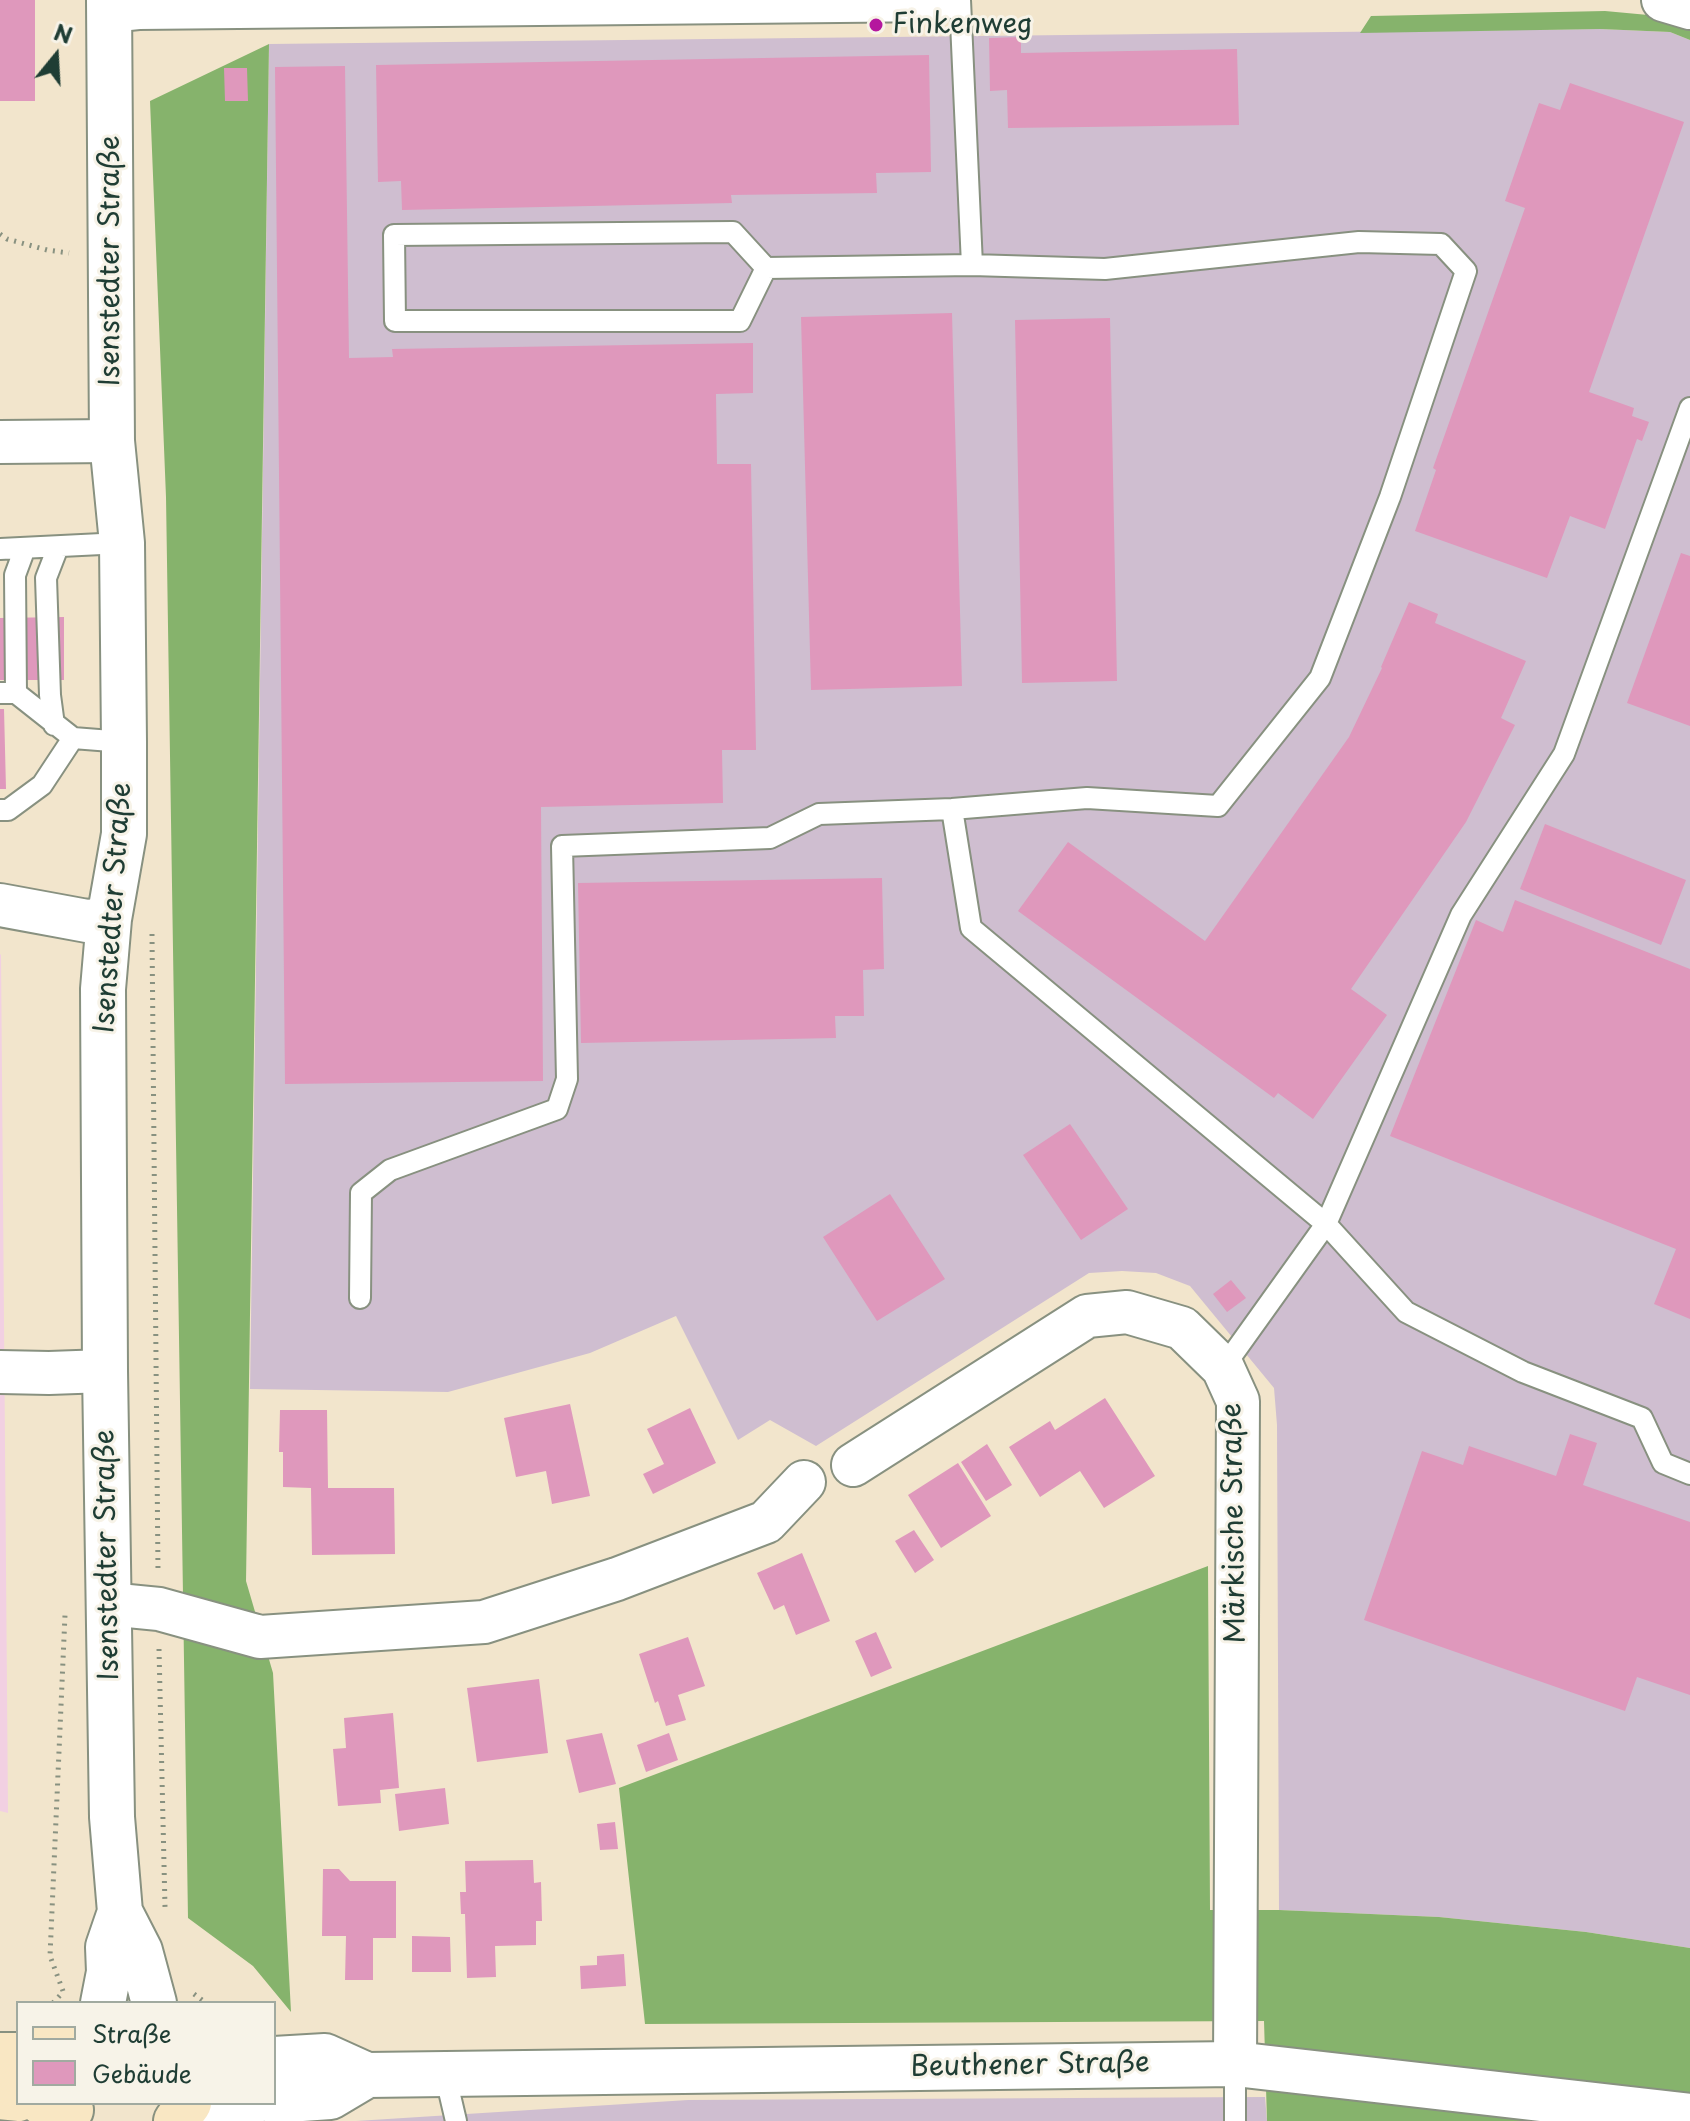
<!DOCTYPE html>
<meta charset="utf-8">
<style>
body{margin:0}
#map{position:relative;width:1690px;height:2121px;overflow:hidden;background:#f2e5cc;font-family:"Playpen Sans",sans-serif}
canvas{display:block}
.legend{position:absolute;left:16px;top:2001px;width:260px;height:104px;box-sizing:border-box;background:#f7f3e8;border:2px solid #a1aaa0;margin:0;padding:10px 14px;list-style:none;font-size:24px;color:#1f3d34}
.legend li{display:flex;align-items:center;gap:16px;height:40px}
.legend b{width:40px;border:2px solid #a1aaa0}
.north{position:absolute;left:16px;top:16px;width:80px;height:80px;-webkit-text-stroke:6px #f7f3e8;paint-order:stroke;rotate:18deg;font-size:22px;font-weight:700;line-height:32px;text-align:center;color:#1f3d34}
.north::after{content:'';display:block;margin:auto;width:28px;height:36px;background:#1f3d34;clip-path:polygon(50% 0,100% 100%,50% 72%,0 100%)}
</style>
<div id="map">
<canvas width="1690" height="2121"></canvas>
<ul class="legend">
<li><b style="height:10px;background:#f9e7c3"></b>Straße</li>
<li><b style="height:22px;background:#df98bc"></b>Gebäude</li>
</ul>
<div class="north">N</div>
</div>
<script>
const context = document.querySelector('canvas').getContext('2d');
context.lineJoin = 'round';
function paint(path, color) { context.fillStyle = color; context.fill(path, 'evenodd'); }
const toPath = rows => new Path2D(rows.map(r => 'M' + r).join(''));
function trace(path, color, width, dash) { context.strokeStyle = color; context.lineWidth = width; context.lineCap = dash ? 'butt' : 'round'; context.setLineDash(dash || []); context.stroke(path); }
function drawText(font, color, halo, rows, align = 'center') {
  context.font = font + ' "Playpen Sans",sans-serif'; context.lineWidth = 6; context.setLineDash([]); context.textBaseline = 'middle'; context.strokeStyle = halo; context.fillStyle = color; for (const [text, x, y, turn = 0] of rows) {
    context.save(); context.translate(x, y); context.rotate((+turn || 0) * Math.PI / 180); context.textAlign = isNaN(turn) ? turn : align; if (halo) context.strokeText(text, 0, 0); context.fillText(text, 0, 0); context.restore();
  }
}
paint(toPath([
 [0,954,1,955,8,1813,0,1811]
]), '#f2d0e2');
paint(toPath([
 [1600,29,1670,32,1690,40,1690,1948,1586,1932,1439,1917,1279,1910,1277,1425,1274,1388,1190,1286,1156,1273,1122,1271,1089,1273,816,1446,770,1420,738,1440,676,1316,590,1353,448,1392,250,1389,269,44],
 [1265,2097,1267,2121,356,2121,688,2100]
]), '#cfbed0');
paint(toPath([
 [1605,11,1659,16,1690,25,1690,40,1670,32,1600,29,1360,33,1371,16],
 [269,44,246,1581,273,1673,291,2012,253,1966,188,1918,166,497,150,101],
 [1208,1566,1210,1910,1279,1910,1439,1917,1586,1932,1690,1948,1690,2121,1267,2121,1264,2021,645,2024,619,1788]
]), '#86b36c');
paint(toPath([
 [0,0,35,0,35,101,0,101],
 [1021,37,1021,53,1237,49,1239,125,1008,128,1007,90,990,91,989,38],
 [929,55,931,172,876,173,877,193,731,195,732,203,402,210,401,181,378,182,376,65],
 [345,66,349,358,393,357,392,349,753,343,753,393,716,394,717,464,751,464,756,750,722,750,723,803,541,807,543,1081,285,1084,275,67],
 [224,68,247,68,248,101,225,101],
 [1570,83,1684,122,1589,392,1634,408,1632,416,1649,422,1642,441,1637,439,1605,529,1570,516,1547,578,1415,531,1436,470,1433,468,1525,208,1505,201,1539,103,1560,110],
 [952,313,962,686,811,690,801,317],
 [1110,318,1117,681,1022,683,1015,320],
 [1681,553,1690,556,1690,726,1627,703],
 [1409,602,1438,614,1435,623,1526,661,1501,718,1515,725,1466,822,1351,989,1387,1015,1313,1119,1278,1093,1274,1098,1018,911,1068,842,1205,941,1349,737,1382,668,1381,667],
 [64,617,64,680,0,680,0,618],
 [0,709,4,709,6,789,0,789],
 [1545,824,1686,880,1661,945,1520,889],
 [882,878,884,969,863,970,864,1016,835,1016,836,1038,581,1043,578,883],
 [1515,900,1690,969,1690,1319,1654,1304,1676,1249,1390,1136,1476,920,1503,932],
 [1070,1124,1128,1209,1081,1240,1023,1155],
 [890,1194,945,1279,877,1321,823,1237],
 [1231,1280,1246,1298,1227,1312,1213,1294],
 [1105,1398,1155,1476,1104,1508,1080,1471,1040,1497,1009,1447,1050,1421,1055,1430],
 [570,1404,590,1496,552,1504,546,1471,516,1477,504,1418],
 [690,1408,716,1463,653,1494,643,1474,664,1464,647,1429],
 [280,1410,327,1410,328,1488,394,1488,395,1554,312,1555,311,1488,283,1487,283,1452,279,1452],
 [1570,1434,1597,1443,1583,1485,1690,1522,1690,1695,1637,1677,1625,1711,1364,1620,1422,1451,1463,1465,1469,1446,1556,1476],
 [987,1444,1012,1485,986,1501,961,1462],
 [958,1463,991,1516,941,1548,908,1495],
 [914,1530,934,1560,915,1573,895,1541],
 [802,1553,830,1621,796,1635,784,1605,774,1610,757,1573],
 [876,1632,892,1668,871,1677,855,1641],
 [688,1637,705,1686,678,1695,686,1720,666,1726,658,1701,655,1703,639,1654],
 [539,1679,548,1753,477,1762,467,1688],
 [393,1713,399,1788,380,1790,381,1803,338,1806,333,1749,346,1748,344,1718],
 [602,1733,616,1784,579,1793,566,1740],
 [669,1733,678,1760,646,1772,637,1745],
 [445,1788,449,1824,399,1831,395,1794],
 [615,1822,618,1849,600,1850,597,1824],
 [533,1860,534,1883,541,1882,542,1921,536,1921,536,1945,495,1946,496,1977,467,1978,465,1914,461,1914,460,1892,466,1892,465,1861],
 [323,1869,339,1869,350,1881,396,1881,396,1938,373,1938,373,1980,345,1980,346,1936,322,1936],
 [412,1936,450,1937,451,1972,412,1972],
 [624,1954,626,1986,581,1989,580,1966,597,1965,597,1956]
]), '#df98bc');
const service = toPath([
 [766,268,740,321,395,321,394,235,733,232,766,268,972,265],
 [0,549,122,543],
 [0,693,16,693,73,738,124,742],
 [16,693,15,575,25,548],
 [54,725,50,695,46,578,58,547],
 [952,809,971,928,1326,1224,1406,1312,1523,1372,1642,1418,1663,1463,1690,1474],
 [0,810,8,810,42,785,73,738],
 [360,1298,361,1193,390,1170,557,1109,567,1079,562,846,770,838,819,814,952,809,1087,798,1218,806,1320,678,1390,497,1466,271,1441,244,1359,242,1105,269,972,265,960,0],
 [1223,1368,1326,1224,1461,915,1564,754,1690,408],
 [445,2074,456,2121],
 [1235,2121,1235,2064]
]);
const minor = toPath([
 [1663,0,1690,8],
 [109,11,138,8,940,0],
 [0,442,112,441],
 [0,905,87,921,109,919],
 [0,1372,49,1373,105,1371],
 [853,1465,1087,1316,1127,1312,1182,1328,1223,1368,1238,1401,1235,2064],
 [108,1604,159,1609,260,1637,484,1622,617,1579,766,1522,804,1482]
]);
const tertiary = toPath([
 [109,0,112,441,122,543,124,742,124,834,109,919,103,989,105,1371,112,1817,120,1912,140,1951,154,2003],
 [103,2003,109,1972,108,1947,120,1912],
 [274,2059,325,2056,367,2075,1235,2064,1690,2116],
 [274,2101,330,2097,367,2075],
 [182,2115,228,2105,251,2103]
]);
const secondary = toPath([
 [0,2055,18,2055],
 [0,2097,18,2099],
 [42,2103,71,2110],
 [176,2121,189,2103]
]);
trace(service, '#889180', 24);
trace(minor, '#889180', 46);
trace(tertiary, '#889180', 48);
trace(secondary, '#889180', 48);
trace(toPath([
 [0,234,7,239,47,250,69,253],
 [152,934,158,1571],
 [159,1649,165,1907],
 [63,1991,50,1956,65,1615],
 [194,1994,206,2003],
 [53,2003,63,1992]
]), '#889180', 5, [2, 6]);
trace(service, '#fff', 20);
trace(minor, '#fff', 42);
trace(tertiary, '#fff', 44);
trace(secondary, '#f9e7c3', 44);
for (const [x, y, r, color] of [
 [876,25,8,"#b5179e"]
]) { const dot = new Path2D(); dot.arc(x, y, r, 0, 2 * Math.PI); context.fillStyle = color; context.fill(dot); trace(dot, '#f7f3e8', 3); }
drawText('28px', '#1f3d34', '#f7f3e8', [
 ["Finkenweg",892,25]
], 'left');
drawText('28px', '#1f3d34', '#f7f3e8', [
 ["Isenstedter Straße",111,261,-90],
 ["Isenstedter Straße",114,908,-86],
 ["Märkische Straße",1235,1523,-91],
 ["Isenstedter Straße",108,1555,-91],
 ["Beuthener Straße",1030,2066,-1]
]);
</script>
